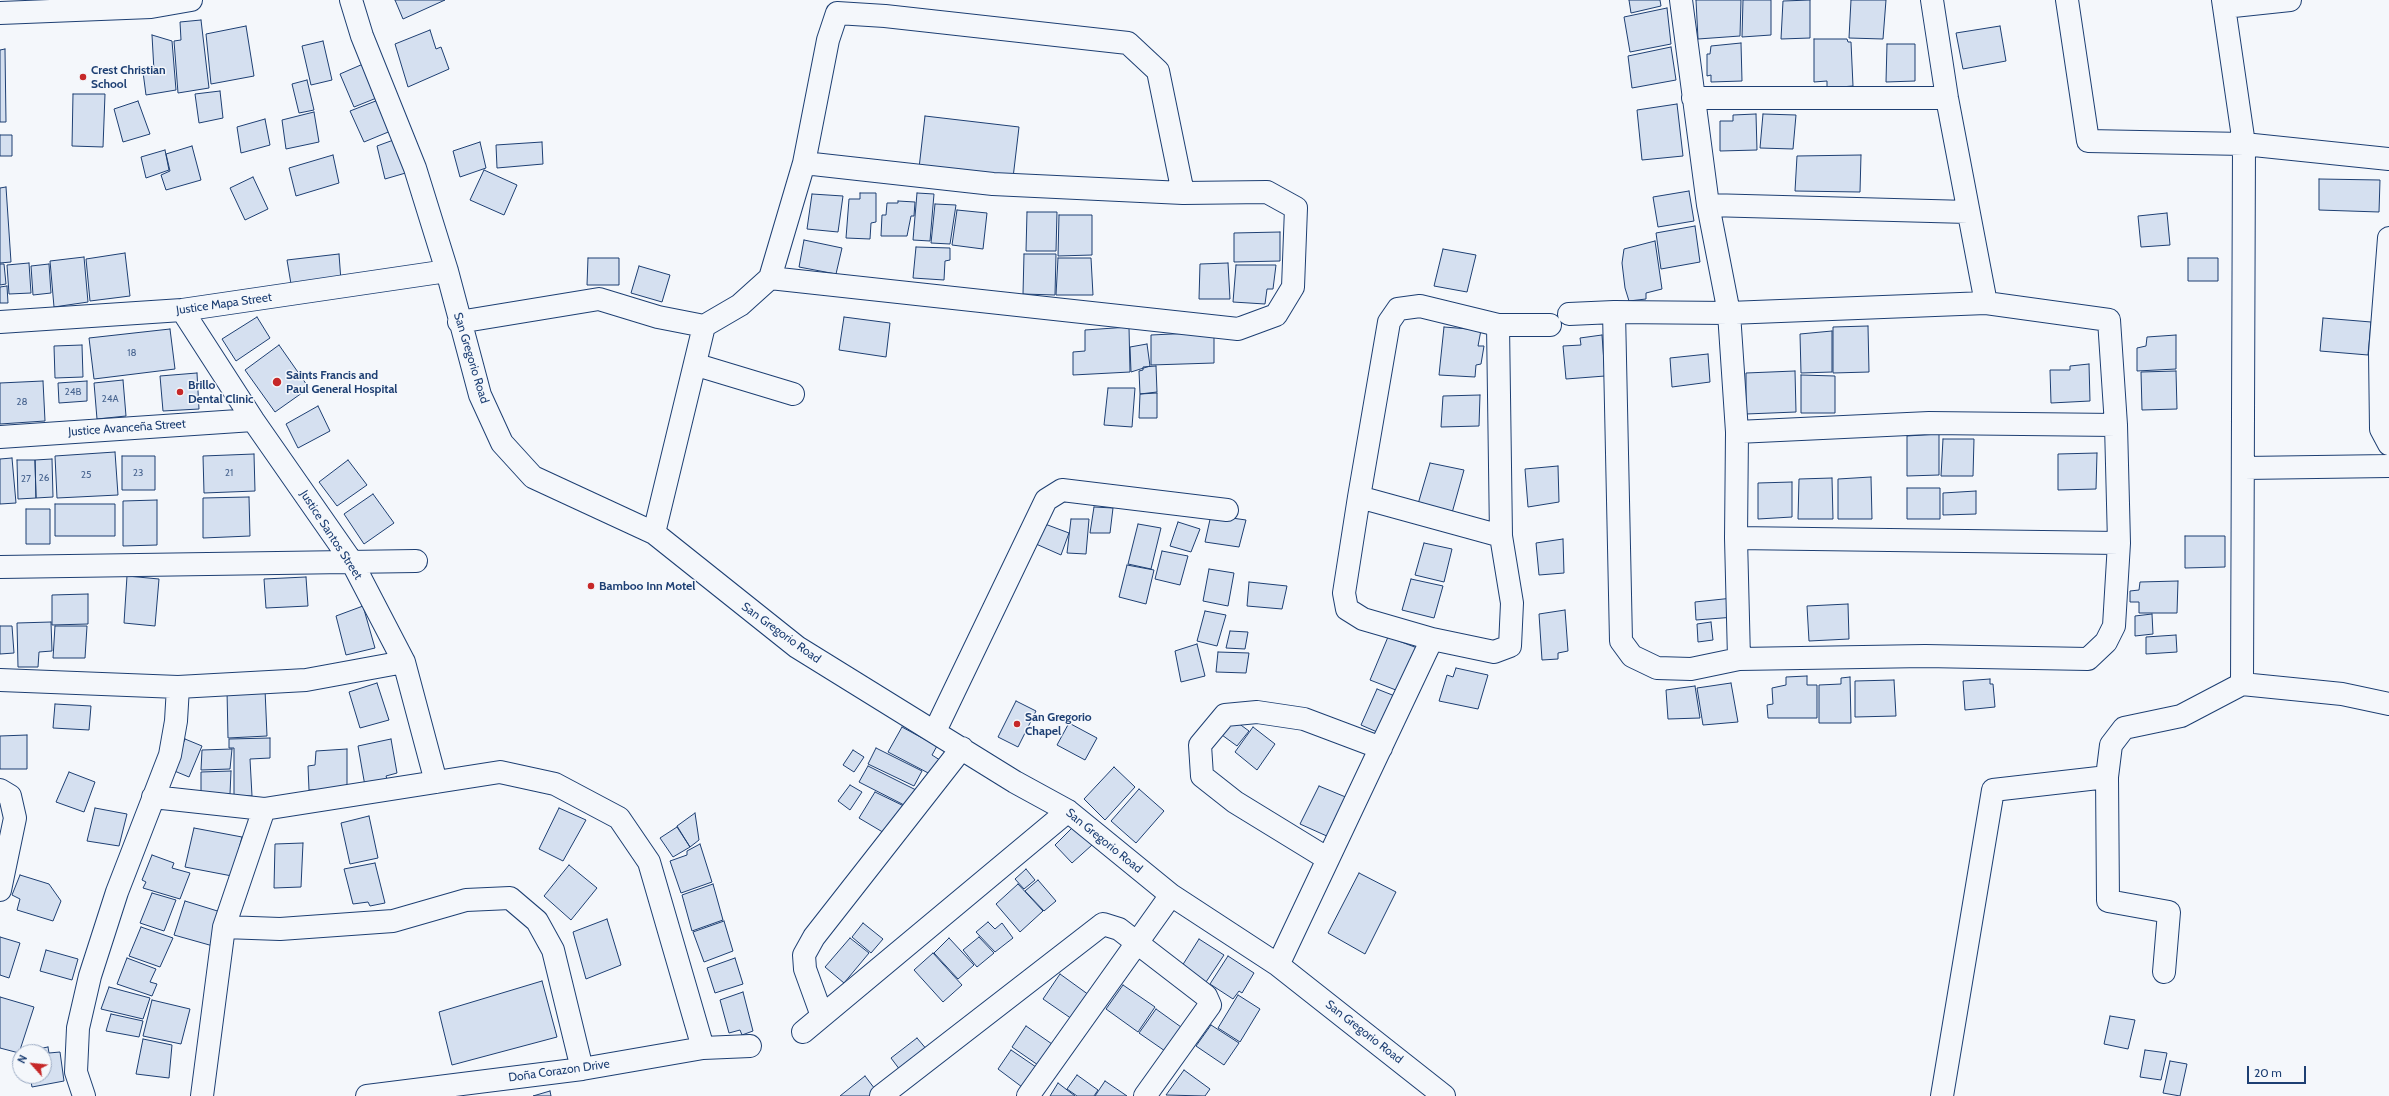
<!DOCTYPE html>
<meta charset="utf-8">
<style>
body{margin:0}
#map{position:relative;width:2389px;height:1096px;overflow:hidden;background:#f4f7fb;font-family:Cabin,sans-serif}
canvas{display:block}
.north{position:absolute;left:12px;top:1044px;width:40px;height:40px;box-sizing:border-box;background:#f4f7fb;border:1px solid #9eadc5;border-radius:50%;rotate:297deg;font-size:11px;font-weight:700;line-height:16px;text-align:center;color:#1d3f73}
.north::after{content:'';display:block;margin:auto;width:14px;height:18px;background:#c62828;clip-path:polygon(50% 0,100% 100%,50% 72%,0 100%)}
.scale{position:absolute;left:2247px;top:1066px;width:59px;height:18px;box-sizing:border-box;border:2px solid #1d3f73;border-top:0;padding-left:5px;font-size:12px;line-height:14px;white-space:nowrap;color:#1d3f73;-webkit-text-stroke:3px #f4f7fb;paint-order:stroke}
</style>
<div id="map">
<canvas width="2389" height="1096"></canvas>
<div class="north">N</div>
<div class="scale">20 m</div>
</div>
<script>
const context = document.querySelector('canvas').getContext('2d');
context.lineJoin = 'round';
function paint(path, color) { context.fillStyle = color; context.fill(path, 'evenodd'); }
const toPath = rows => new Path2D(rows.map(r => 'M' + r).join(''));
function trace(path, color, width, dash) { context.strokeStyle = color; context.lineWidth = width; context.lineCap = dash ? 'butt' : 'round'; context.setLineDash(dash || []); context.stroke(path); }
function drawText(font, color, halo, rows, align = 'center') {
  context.font = font + ' Cabin,sans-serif'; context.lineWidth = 3; context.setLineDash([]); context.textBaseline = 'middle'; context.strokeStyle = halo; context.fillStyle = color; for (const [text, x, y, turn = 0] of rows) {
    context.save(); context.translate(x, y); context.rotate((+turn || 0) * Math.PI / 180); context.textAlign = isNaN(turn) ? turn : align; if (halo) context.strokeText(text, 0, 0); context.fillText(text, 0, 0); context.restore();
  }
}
const building = toPath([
 [395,0,445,0,403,19,395,0],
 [1629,0,1660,0,1661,6,1631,13,1629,0],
 [1696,0,1741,0,1740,36,1698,39,1696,0],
 [1743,0,1771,0,1771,35,1742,37,1743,0],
 [1810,0,1810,38,1781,39,1783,1,1810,0],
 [1851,0,1886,0,1883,39,1849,38,1851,0],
 [1667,8,1671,44,1630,52,1624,17,1667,8],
 [201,20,209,88,178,93,174,41,181,40,180,22,201,20],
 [246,26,254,76,211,84,206,34,246,26],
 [2000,26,2006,61,1963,69,1956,33,2000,26],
 [430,30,436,49,441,47,449,69,408,87,395,44,430,30],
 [152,35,172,41,176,90,146,95,143,72,154,71,152,35],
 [1814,39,1847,39,1848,42,1851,42,1853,86,1827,88,1827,81,1814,82,1814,39],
 [323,41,332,80,311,85,302,46,323,41],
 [1741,43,1742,81,1711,82,1711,75,1707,76,1707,54,1710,54,1711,46,1741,43],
 [1887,44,1915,44,1915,81,1886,82,1887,44],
 [1671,47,1676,80,1632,88,1628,56,1671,47],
 [5,49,6,122,0,122,0,50,5,49],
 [370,61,384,95,354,107,340,74,370,61],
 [307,80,314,110,299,113,292,84,307,80],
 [220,91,223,118,199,123,195,94,220,91],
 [73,94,105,94,103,147,72,146,73,94],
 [386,97,398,128,364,142,350,111,386,97],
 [138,101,150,134,123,142,114,109,138,101],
 [1677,104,1683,156,1642,160,1637,110,1677,104],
 [314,112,319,142,286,149,282,120,314,112],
 [1756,114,1757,150,1720,151,1720,121,1733,121,1733,115,1756,114],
 [1763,114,1796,115,1793,149,1760,148,1763,114],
 [925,116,1019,127,1013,178,919,168,925,116],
 [265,119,270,145,241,153,237,127,265,119],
 [0,135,12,135,12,156,0,156,0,135],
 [399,138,409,172,385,179,377,146,399,138],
 [480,142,486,168,460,177,453,151,480,142],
 [542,142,543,164,497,168,496,145,542,142],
 [192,146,201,180,166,190,161,175,170,171,166,154,192,146],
 [165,150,169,170,146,178,141,157,165,150],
 [333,155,339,183,296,196,289,168,333,155],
 [1861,155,1860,192,1795,191,1797,156,1861,155],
 [484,170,517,185,504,215,470,200,484,170],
 [253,177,268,209,245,220,230,188,253,177],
 [2319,179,2380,180,2379,212,2319,210,2319,179],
 [6,187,11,262,0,263,0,188,6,187],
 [1689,191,1694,221,1658,227,1653,197,1689,191],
 [860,193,876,193,876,222,871,223,870,239,846,238,849,199,860,199,860,193],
 [917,193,934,194,930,241,913,240,917,193],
 [812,194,843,196,838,232,807,229,812,194],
 [898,201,915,202,914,216,911,216,907,236,881,236,882,215,886,215,887,203,898,203,898,201],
 [935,204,956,205,950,244,931,243,935,204],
 [957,210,987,213,983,249,952,245,957,210],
 [1027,212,1057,212,1056,251,1026,251,1027,212],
 [2167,213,2170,245,2141,247,2138,216,2167,213],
 [1059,215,1092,215,1092,255,1058,256,1059,215],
 [1695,226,1700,262,1661,269,1656,233,1695,226],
 [1280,232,1280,261,1234,262,1234,233,1280,232],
 [804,240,842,248,836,274,799,267,804,240],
 [1655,241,1662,289,1646,293,1646,299,1629,301,1625,288,1622,263,1624,249,1655,241],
 [916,247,950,248,950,260,945,261,944,280,913,278,916,247],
 [1443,249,1476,255,1467,292,1434,286,1443,249],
 [125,253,130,296,90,301,86,259,125,253],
 [339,254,341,281,292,290,287,260,339,254],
 [1024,254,1056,254,1055,295,1023,294,1024,254],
 [84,257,88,302,54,307,50,261,84,257],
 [588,258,619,258,619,285,587,285,588,258],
 [1058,258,1091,258,1093,295,1056,295,1058,258],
 [2188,258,2218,258,2218,281,2188,281,2188,258],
 [29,263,31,293,9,294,7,265,29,263],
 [1228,263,1230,299,1199,299,1200,264,1228,263],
 [0,264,4,264,6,284,0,285,0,264],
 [49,264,51,293,33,295,31,266,49,264],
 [1236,265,1276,265,1273,289,1267,289,1265,304,1233,302,1236,265],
 [639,266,670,275,662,302,631,293,639,266],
 [7,286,8,303,0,303,0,287,7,286],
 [257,317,270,338,236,361,222,339,257,317],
 [844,317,890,323,886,357,839,350,844,317],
 [2323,318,2371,322,2368,355,2320,351,2323,318],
 [1868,326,1869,372,1833,373,1833,327,1868,326],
 [1129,327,1130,372,1073,375,1073,352,1085,351,1085,330,1129,327],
 [1444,327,1481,330,1478,346,1484,346,1481,364,1476,365,1475,377,1439,375,1444,327],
 [170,329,175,369,94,379,89,338,170,329],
 [1832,331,1832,372,1801,373,1800,334,1832,331],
 [1214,332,1214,363,1151,365,1151,335,1214,332],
 [1602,335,1605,376,1566,379,1563,346,1581,345,1580,338,1602,335],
 [2176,335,2176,369,2137,371,2137,348,2146,346,2147,337,2176,335],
 [1147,344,1150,366,1131,372,1130,347,1147,344],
 [82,345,83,377,55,378,54,346,82,345],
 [279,345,309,388,275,412,245,370,279,345],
 [1708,354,1710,382,1672,387,1670,358,1708,354],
 [2089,364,2090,401,2051,403,2050,370,2070,370,2070,366,2089,364],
 [1156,366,1157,392,1140,394,1139,371,1143,370,1143,367,1156,366],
 [1795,371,1796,412,1746,414,1746,373,1795,371],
 [2176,371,2177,409,2142,410,2141,372,2176,371],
 [197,373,199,409,163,411,160,376,197,373],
 [1801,375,1835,376,1835,413,1801,413,1801,375],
 [123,380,126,416,97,419,94,383,123,380],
 [43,381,45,421,0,424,0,383,43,381],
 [87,381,87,401,59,403,58,383,87,381],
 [1108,388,1135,388,1132,427,1104,425,1108,388],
 [1157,393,1157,418,1139,418,1140,394,1157,393],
 [1480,395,1479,426,1441,427,1443,396,1480,395],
 [318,406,330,431,298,448,286,424,318,406],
 [1939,434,1939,475,1907,476,1907,436,1939,434],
 [1943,439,1974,439,1973,476,1941,476,1943,439],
 [115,452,118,495,57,498,55,456,115,452],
 [2097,453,2096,489,2058,490,2058,454,2097,453],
 [254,454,255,491,204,493,203,456,254,454],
 [122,456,155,456,155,490,122,490,122,456],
 [12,458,16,503,0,504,0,459,12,458],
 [52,459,53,497,36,498,35,460,52,459],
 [17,460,35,460,36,498,18,499,17,460],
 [348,460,367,485,337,506,319,482,348,460],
 [1430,463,1464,470,1452,513,1418,504,1430,463],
 [1558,466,1559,502,1528,507,1525,469,1558,466],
 [1871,477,1872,519,1838,519,1838,479,1871,477],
 [1832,478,1833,519,1798,519,1799,479,1832,478],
 [1792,482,1792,517,1758,519,1758,483,1792,482],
 [1907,488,1940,488,1940,519,1907,519,1907,488],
 [1976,491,1976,514,1943,515,1943,493,1976,491],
 [373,494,394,523,364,544,344,514,373,494],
 [249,497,250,536,203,538,203,498,249,497],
 [157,500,157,545,123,546,123,501,157,500],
 [55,504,115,504,115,536,55,536,55,504],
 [1094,507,1113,508,1110,533,1090,533,1094,507],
 [26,509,50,509,50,544,26,544,26,509],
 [1211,515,1246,520,1239,547,1205,542,1211,515],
 [1071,519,1089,519,1086,554,1067,553,1071,519],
 [1178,522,1200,529,1191,552,1170,546,1178,522],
 [1045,524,1069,533,1061,555,1036,544,1045,524],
 [1138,524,1161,528,1151,569,1128,564,1138,524],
 [2185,536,2225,536,2225,567,2185,568,2185,536],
 [1563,539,1564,573,1539,575,1536,543,1563,539],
 [1424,543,1452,549,1444,582,1415,575,1424,543],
 [1162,551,1188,556,1180,585,1155,579,1162,551],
 [1127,565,1154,570,1146,604,1119,597,1127,565],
 [1209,569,1234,573,1228,606,1203,601,1209,569],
 [127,576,159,579,155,626,124,623,127,576],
 [306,577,308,606,266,608,264,579,306,577],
 [1411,579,1443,586,1434,618,1402,610,1411,579],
 [2178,581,2177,613,2139,613,2139,602,2130,602,2130,591,2139,590,2140,582,2178,581],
 [1249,582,1287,586,1282,609,1247,606,1249,582],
 [88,594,88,624,52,625,52,595,88,594],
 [1733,598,1735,617,1696,620,1695,602,1733,598],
 [1848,604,1849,639,1809,641,1807,606,1848,604],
 [363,606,375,648,346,655,336,616,363,606],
 [1565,610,1568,651,1558,653,1558,659,1542,660,1539,614,1565,610],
 [1205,611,1226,615,1217,646,1197,641,1205,611],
 [2152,614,2153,634,2135,636,2135,616,2152,614],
 [51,622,52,651,39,652,38,667,18,667,17,623,51,622],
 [1711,622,1713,640,1698,642,1697,624,1711,622],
 [0,626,12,626,14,653,0,654,0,626],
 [55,626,87,626,85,658,53,658,55,626],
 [1230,631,1248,632,1245,649,1226,648,1230,631],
 [2176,635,2177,652,2146,654,2146,637,2176,635],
 [1388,637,1420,649,1401,692,1370,680,1388,637],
 [1197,644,1205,676,1181,682,1175,651,1197,644],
 [1218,652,1249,653,1246,673,1216,672,1218,652],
 [1456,668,1488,675,1478,709,1439,701,1447,675,1453,677,1456,668],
 [1807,676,1807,685,1817,685,1817,718,1768,718,1767,705,1773,704,1772,688,1786,685,1786,677,1807,676],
 [1850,677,1851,723,1819,723,1819,685,1841,684,1841,678,1850,677],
 [1990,679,1990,684,1993,684,1995,707,1965,710,1963,681,1990,679],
 [1894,680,1896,716,1855,717,1855,681,1894,680],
 [377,683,389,720,360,728,349,692,377,683],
 [1731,683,1738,722,1703,725,1697,688,1731,683],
 [1695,686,1700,718,1668,719,1666,690,1695,686],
 [265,689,267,736,228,738,227,691,265,689],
 [1377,689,1400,698,1384,735,1361,725,1377,689],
 [1016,701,1036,711,1018,747,998,737,1016,701],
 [55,704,91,706,89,730,53,728,55,704],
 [1234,720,1249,731,1237,746,1222,735,1234,720],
 [1069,723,1097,738,1085,760,1057,745,1069,723],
 [902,727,937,746,932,755,943,762,932,775,888,752,902,727],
 [1253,727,1275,744,1257,770,1235,752,1253,727],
 [27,735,27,769,0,769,0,736,27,735],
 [270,738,270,758,250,759,252,796,234,796,234,748,229,748,229,739,270,738],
 [185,739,202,746,189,777,172,770,185,739],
 [391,739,397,773,386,776,388,782,365,786,358,746,391,739],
 [876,748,922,771,914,786,868,764,876,748],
 [232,749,230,769,201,770,202,750,232,749],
 [347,749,347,789,309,790,308,766,315,765,316,751,347,749],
 [853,750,864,757,854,772,843,765,853,750],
 [868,766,916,790,906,806,859,782,868,766],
 [1114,767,1135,787,1105,820,1084,799,1114,767],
 [231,771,230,794,201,795,201,772,231,771],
 [69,772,95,782,84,812,56,802,69,772],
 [850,785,862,792,850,810,838,801,850,785],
 [1319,786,1348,798,1329,837,1300,824,1319,786],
 [1139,789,1164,811,1136,843,1111,821,1139,789],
 [875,792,908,808,886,834,859,818,875,792],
 [95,808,127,814,119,846,87,841,95,808],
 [559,808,586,820,563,861,539,849,559,808],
 [695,813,699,840,690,847,677,826,695,813],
 [369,816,378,858,350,864,341,823,369,816],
 [1074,826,1092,845,1072,863,1055,845,1074,826],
 [677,827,690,847,673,857,660,838,677,827],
 [194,828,242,837,232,876,185,867,194,828],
 [303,843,301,887,274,888,275,844,303,843],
 [700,844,712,882,681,893,670,861,687,855,687,851,700,844],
 [152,855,174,863,172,868,190,873,180,899,143,888,146,882,142,880,152,855],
 [375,863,385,903,370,906,368,902,353,904,344,869,375,863],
 [569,865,597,888,571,920,544,896,569,865],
 [1026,869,1035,880,1024,889,1015,879,1026,869],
 [1359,873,1396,892,1365,954,1328,933,1359,873],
 [20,875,49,884,61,901,53,921,17,910,20,899,12,895,20,875],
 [1038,880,1056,901,1044,911,1025,891,1038,880],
 [713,884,723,920,692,931,682,895,713,884],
 [1018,884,1043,911,1020,932,996,904,1018,884],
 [152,893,176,900,164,931,140,923,152,893],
 [185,901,224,913,213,946,174,935,185,901],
 [607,919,621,965,586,979,573,932,607,919],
 [724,921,733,951,704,962,693,932,724,921],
 [988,922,995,929,1002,923,1013,938,995,952,976,932,988,922],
 [863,923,883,939,871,953,852,937,863,923],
 [141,927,173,938,160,967,129,956,141,927],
 [0,937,20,943,9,978,0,975,0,937],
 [979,937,994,953,977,967,963,950,979,937],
 [850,938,869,953,844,983,825,967,850,938],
 [949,938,974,965,958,979,934,953,949,938],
 [1199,939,1224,955,1206,982,1182,966,1199,939],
 [46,950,78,959,72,980,40,971,46,950],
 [933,953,962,985,943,1002,914,970,933,953],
 [1228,956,1254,973,1242,993,1239,991,1233,999,1210,984,1228,956],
 [127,958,156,969,150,982,157,984,152,996,117,984,127,958],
 [735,958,743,984,715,993,707,968,735,958],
 [1060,974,1089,995,1072,1019,1043,999,1060,974],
 [542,981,557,1037,452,1065,439,1012,542,981],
 [1123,985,1155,1007,1138,1032,1106,1009,1123,985],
 [109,987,150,998,143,1019,101,1009,109,987],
 [743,992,753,1031,742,1035,740,1030,729,1033,720,1000,743,992],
 [1238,995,1260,1009,1240,1042,1218,1028,1238,995],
 [0,997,34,1007,19,1053,0,1048,0,997],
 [152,1000,190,1009,181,1044,143,1036,152,1000],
 [1156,1009,1181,1027,1165,1051,1139,1033,1156,1009],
 [111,1014,143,1021,139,1037,106,1031,111,1014],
 [2110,1016,2135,1020,2128,1049,2104,1044,2110,1016],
 [1211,1025,1239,1043,1224,1065,1196,1046,1211,1025],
 [1026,1026,1052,1044,1038,1065,1012,1047,1026,1026],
 [917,1038,928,1051,903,1074,891,1058,917,1038],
 [143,1039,172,1045,169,1078,136,1074,143,1039],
 [48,1047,49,1053,60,1052,64,1081,32,1087,30,1076,44,1076,44,1052,26,1051,48,1047],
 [1011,1050,1036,1067,1022,1087,998,1069,1011,1050],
 [2145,1050,2167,1053,2161,1080,2140,1077,2145,1050],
 [2170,1061,2187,1064,2180,1096,2163,1093,2170,1061],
 [1184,1070,1210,1089,1205,1096,1166,1095,1184,1070],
 [1077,1075,1098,1090,1094,1096,1077,1096,1067,1089,1077,1075],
 [865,1076,878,1093,874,1096,840,1096,865,1076],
 [1105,1081,1127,1096,1095,1096,1105,1081],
 [1058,1083,1075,1096,1050,1096,1058,1083],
 [550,1091,551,1096,533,1096,550,1091]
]);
paint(building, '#d5e0f0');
trace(building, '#1d3f73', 1);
const minor = toPath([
 [351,0,362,36,415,168,447,271,480,395,502,443,533,477,654,533,797,647,1015,782,1068,811,1171,895,1278,965,1444,1096],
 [1681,0,1708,205,1729,313,1737,432,1736,538,1739,659],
 [1932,0,1947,98,1986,303],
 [2067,0,2088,141,2244,144,2389,159],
 [2223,0,2244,144,2242,684],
 [2224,7,2290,0],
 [0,13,151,7,191,0],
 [1693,98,1947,98],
 [1708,205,1968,212],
 [2389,238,2380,353,2381,429,2389,444],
 [770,278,1238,329,1276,315,1293,287,1296,208,1267,192,1183,193,993,184,804,163],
 [182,310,253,420,352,562,404,662,436,782],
 [1569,314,1614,312,1729,313,1986,303,2109,320,2116,425,2119,543,2114,626,2106,642,2088,659,1925,656,1739,659,1691,669,1657,668,1632,656,1621,641,1614,312],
 [0,322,182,310,447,271],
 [459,322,599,299,658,317,704,326,740,305,770,278,804,163,828,40,837,13,885,16,1128,43,1158,71,1183,193],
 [1498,325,1501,536,1512,603,1510,646,1494,652,1432,639,1363,619,1347,609,1344,593,1359,497,1389,322,1398,309,1420,306,1498,325,1550,325],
 [697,365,793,394],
 [1737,432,1929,423,2116,425],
 [0,437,253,420],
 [2244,468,2389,466],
 [1359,497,1501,536],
 [654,533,704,326],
 [1736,538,2119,543],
 [0,567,416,561],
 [0,680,178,687,306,680,404,662],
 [935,731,1046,500,1062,490,1227,510],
 [0,790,10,796,15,818,0,890],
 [153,797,264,809,500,772,555,784,619,818,649,862,703,1048],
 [1328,859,1235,802,1202,776,1200,745,1225,715,1257,712,1304,719,1381,748],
 [224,927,280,929,393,921,466,900,510,898,537,921,553,950,582,1069],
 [1278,965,1432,639],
 [2164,972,2169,912,2108,901,2107,777,2111,745,2124,728,2181,716,2242,684,2342,694,2389,704],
 [822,1016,805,969,804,955,814,937,962,748],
 [803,1032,1068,811],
 [84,1096,76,1072,78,1028,90,976,117,892,170,755,176,721,178,687],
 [202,1096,224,927,264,809],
 [367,1096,582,1069,703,1048,750,1046],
 [881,1096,1103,924,1119,929,1206,996,1210,1005,1145,1096],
 [1028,1096,1171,895],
 [1942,1096,1993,790,2107,777]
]);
trace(minor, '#1d3f73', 24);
trace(minor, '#f4f7fb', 22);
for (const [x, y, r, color] of [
 [83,77,4,"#c62828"],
 [277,382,5,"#c62828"],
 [180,392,4,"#c62828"],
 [591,586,4,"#c62828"],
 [1017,724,4,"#c62828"]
]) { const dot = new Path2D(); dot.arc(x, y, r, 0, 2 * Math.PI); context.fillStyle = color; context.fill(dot); trace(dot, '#f4f7fb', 1.5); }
drawText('10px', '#4b6792', null, [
 ["18",132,353],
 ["24B",73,392],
 ["24A",110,399],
 ["28",22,402],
 ["23",138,473],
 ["21",229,473],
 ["25",86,475],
 ["26",44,478],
 ["27",26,479]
]);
drawText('bold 12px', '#1d3f73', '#f4f7fb', [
 ["Crest Christian",91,70],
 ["School",91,84],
 ["Saints Francis and",286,375],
 ["Paul General Hospital",286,389],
 ["Brillo",188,385],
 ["Dental Clinic",188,399],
 ["Bamboo Inn Motel",599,586],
 ["San Gregorio",1025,717],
 ["Chapel",1025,731]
], 'left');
drawText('12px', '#1d3f73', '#f4f7fb', [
 ["Justice Mapa Street",224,304,-8],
 ["San Gregorio Road",471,358,73],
 ["Justice Avanceña Street",127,428,-4],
 ["Justice Santos Street",331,535,57],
 ["San Gregorio Road",781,633,36],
 ["San Gregorio Road",1104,841,39],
 ["San Gregorio Road",1364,1032,38],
 ["Doña Corazon Drive",559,1071,-8]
]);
</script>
